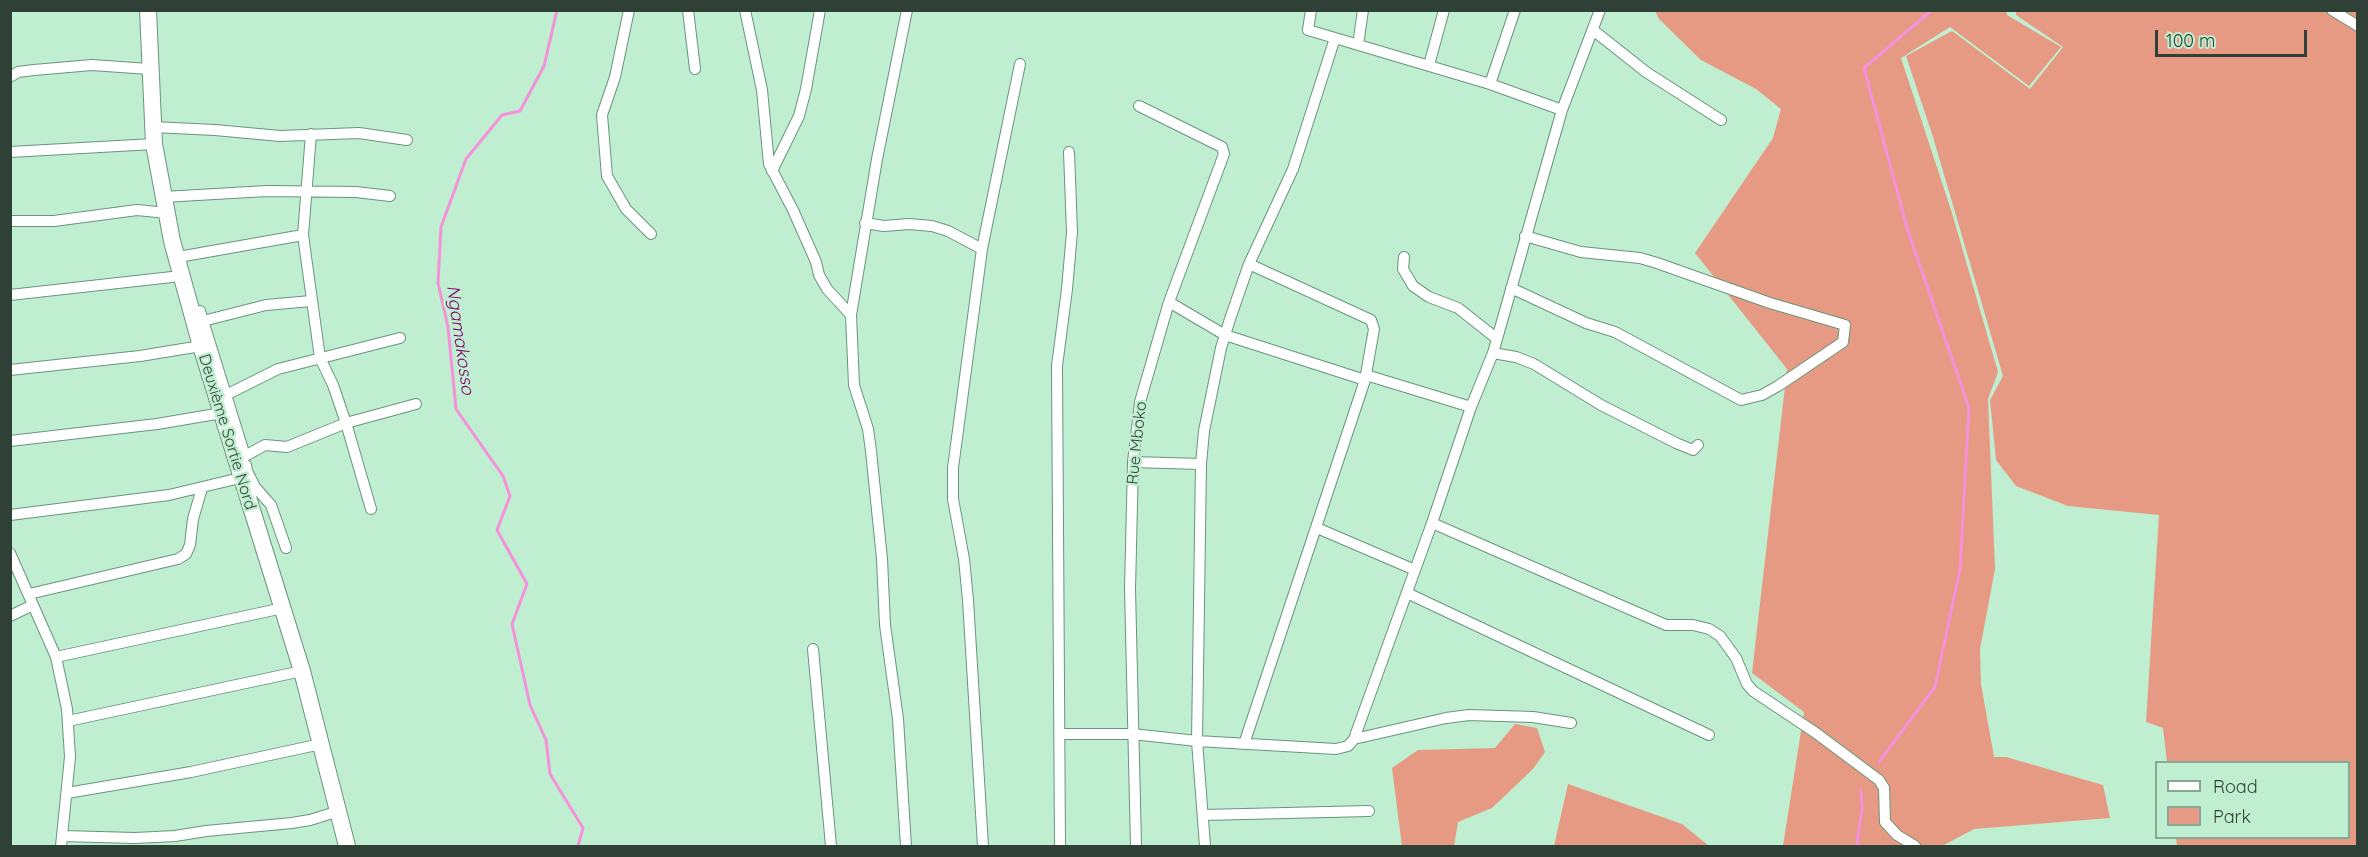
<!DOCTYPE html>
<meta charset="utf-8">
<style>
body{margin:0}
#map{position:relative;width:2368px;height:857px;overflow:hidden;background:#c0eed1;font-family:Quicksand,sans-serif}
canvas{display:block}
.frame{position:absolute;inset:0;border:12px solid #2f4136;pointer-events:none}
.legend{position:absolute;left:2155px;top:761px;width:195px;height:78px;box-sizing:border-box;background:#c0eed1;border:2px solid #86a993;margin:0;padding:8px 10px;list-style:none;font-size:18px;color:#2f4136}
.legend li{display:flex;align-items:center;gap:12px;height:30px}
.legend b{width:30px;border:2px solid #86a993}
.scale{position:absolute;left:2155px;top:30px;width:152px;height:27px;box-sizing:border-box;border:3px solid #2f4136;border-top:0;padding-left:8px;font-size:18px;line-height:21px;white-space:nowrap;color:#2f4136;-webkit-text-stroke:4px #c0eed1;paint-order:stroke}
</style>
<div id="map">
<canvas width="2368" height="857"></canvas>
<div class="frame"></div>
<ul class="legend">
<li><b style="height:8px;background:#fff"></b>Road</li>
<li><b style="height:16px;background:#e79a83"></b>Park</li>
</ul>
<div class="scale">100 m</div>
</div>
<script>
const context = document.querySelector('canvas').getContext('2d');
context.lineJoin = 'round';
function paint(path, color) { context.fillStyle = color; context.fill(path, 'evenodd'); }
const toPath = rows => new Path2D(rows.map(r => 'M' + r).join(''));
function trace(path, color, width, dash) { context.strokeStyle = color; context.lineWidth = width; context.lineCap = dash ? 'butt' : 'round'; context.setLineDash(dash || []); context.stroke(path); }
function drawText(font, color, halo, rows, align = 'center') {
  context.font = font + ' Quicksand,sans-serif'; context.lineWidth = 5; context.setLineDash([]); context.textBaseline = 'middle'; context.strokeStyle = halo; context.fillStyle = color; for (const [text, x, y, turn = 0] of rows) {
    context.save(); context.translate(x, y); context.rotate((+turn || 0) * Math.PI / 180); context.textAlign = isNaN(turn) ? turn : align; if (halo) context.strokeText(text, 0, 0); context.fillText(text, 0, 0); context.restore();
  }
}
paint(toPath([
 [1655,11,2006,11,2007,15,2061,47,2029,86,1950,27,1901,58,1952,213,1998,372,1988,399,1995,569,1980,649,1981,684,1994,757,2006,757,2103,785,2110,818,1974,829,1942,846,1783,846,1804,712,1752,673,1787,369,1695,253,1773,138,1781,109,1756,89,1701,60,1659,19],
 [2016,11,2357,11,2357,846,2177,846,2176,838,2348,838,2348,762,2167,762,2163,728,2146,722,2159,515,2068,506,2016,486,1996,460,1990,400,2003,376,1933,137,1906,56,1952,31,2030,89,2063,47,2016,15],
 [1515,724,1537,728,1545,752,1533,769,1492,808,1458,822,1454,846,1402,846,1392,768,1418,750,1495,748],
 [1568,784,1682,824,1709,846,1554,846]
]), '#e79a83');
trace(toPath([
 [557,10,544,66,520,111,502,115,466,159,441,227,438,283,448,327,456,409,503,476,510,496,497,530,527,584,512,624,530,705,546,740,550,774,583,828,578,846],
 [1879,762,1935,687,1960,569,1969,408,1907,228,1864,68,1932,10],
 [1857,846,1862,808,1861,790]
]), '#f591da', 3);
const minor = toPath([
 [629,10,615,77,602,115,607,176,626,209,651,234],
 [688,10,695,69],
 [745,10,762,90,769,164,793,210,816,262,819,275,827,289,851,315],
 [1311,10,1308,30,1490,84,1562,110],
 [2332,10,2358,26],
 [1593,30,1646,72,1721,120],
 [1358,45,1363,10],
 [1429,65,1444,10],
 [10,77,18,72,34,70,92,65,149,69],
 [1490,84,1515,10],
 [153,127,215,130,280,136,359,133,407,140],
 [311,134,303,235,320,358,333,385,346,423,371,509],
 [10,152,154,144],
 [772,171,799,116,806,89,820,10],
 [163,197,267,191,356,192,390,196],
 [10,221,54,221,137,210,167,213],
 [865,223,884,226,909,224,932,226,948,231,982,249],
 [184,256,303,235],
 [1404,257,1403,269,1413,286,1429,297,1458,308,1496,338],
 [1511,288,1586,323,1615,332,1741,400,1762,395,1778,386,1843,342,1845,325,1770,303,1657,263,1640,258,1581,252,1525,236],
 [10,295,181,276],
 [1169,302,1225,335,1365,380],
 [200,311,245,456,265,445,287,447,346,423,416,404],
 [203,321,266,305,311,301],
 [1493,353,1516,357,1534,364,1601,405,1676,443,1693,450,1698,445],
 [10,370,140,356,201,346],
 [1366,375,1471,407],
 [226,395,278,369,400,338],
 [10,441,157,424,222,413],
 [1133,462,1201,464],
 [246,465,247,471,255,487,271,505,286,548],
 [10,515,169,495,240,478],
 [1432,523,1666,625,1693,625,1709,629,1720,636,1736,658,1747,684,1753,691,1816,733,1879,780,1884,788,1885,822,1897,835,1915,846],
 [1317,528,1415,570],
 [10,553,56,657,67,709,70,757,61,846],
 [1407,593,1709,735],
 [29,594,178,559,186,554,190,545,193,519,202,488],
 [10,616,33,605],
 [813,649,831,846],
 [56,657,283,608],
 [68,721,302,671],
 [1061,734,1132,734,1197,741,1336,749,1348,746,1354,739,1432,523,1471,407,1493,353,1562,110,1600,10],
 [1354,739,1446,718,1469,715,1533,717,1571,723],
 [1244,744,1365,380,1374,329,1371,320,1249,264],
 [67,793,191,772,321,744],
 [1203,815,1369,811],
 [62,836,135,838,175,836,206,831,292,823,310,820,339,811],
 [906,846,898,719,885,625,882,559,871,451,868,429,854,385,851,315,877,159,907,10],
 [983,846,968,600,964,559,953,499,953,468,982,249,1020,64],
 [1060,846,1057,366,1067,289,1072,232,1069,152],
 [1136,846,1130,589,1133,462,1140,402,1169,302,1224,154,1222,147,1139,106],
 [1205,846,1197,741,1201,464,1204,431,1221,348,1230,319,1249,264,1293,169,1335,38]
]);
const primary = toPath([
 [148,10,154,144,172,241,201,346,302,671,347,846]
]);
trace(minor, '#6a957b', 12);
trace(primary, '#6a957b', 18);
trace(minor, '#fff', 10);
trace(primary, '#fff', 16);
drawText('16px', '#2f4136', '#c0eed1', [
 ["Deuxième Sortie Nord",227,432,73],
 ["Rue Mboko",1137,443,-84]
]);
drawText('italic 18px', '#83066e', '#c0eed1', [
 ["Ngamakosso",460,340,82]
]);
</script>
